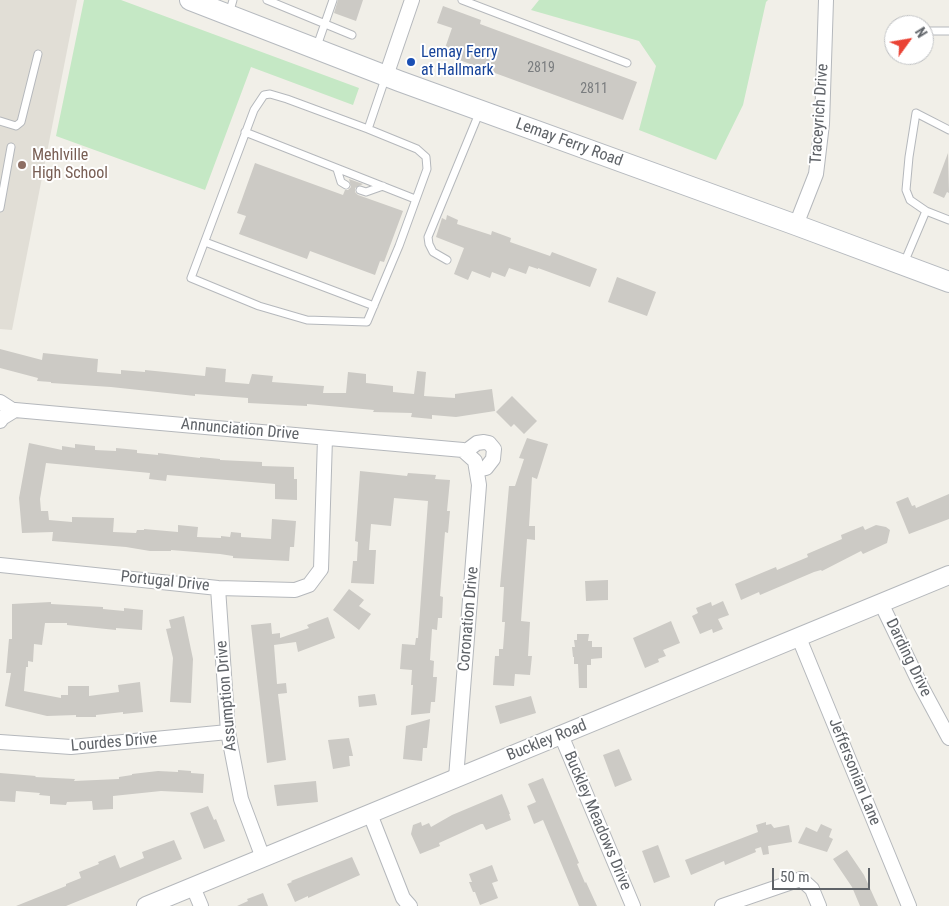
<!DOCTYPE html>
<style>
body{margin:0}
#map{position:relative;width:949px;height:906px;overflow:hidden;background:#f1efe8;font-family:"Roboto Condensed",sans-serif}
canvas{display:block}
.north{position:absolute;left:884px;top:15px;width:50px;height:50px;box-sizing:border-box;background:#fff;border:1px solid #bfc1c3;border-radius:50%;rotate:58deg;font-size:14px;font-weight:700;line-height:20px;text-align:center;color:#5f6368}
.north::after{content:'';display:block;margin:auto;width:18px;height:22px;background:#ea4335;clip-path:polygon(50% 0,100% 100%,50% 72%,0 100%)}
.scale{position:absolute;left:772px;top:868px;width:98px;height:22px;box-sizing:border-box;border:2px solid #5f6368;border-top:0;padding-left:6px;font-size:15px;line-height:18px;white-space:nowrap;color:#5f6368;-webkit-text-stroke:4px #fff;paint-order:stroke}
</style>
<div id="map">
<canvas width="949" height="906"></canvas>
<div class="north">N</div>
<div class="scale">50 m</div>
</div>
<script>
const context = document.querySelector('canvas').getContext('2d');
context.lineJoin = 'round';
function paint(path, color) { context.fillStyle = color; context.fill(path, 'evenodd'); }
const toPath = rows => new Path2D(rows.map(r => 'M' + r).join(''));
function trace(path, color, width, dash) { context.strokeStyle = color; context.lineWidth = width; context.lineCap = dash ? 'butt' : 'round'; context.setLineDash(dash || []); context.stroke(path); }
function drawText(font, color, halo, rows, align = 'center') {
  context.font = font + ' "Roboto Condensed",sans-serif'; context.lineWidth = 4; context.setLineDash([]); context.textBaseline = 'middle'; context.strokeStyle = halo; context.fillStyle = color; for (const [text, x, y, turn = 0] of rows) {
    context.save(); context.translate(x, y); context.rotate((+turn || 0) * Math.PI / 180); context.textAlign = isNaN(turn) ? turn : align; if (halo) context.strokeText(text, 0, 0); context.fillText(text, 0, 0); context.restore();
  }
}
paint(toPath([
 [0,0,77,0,12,330,0,329]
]), '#e1ded6');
paint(toPath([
 [84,0,121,0,359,88,353,105,251,67,205,190,56,136],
 [539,0,768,0,766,2,743,105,716,160,639,130,656,66,639,41,531,10]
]), '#c5e8c5');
paint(toPath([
 [338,0,363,0,356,21,334,13],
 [443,6,481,20,480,24,637,82,623,120,443,54,452,28,437,23],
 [948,153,949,193,947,192,944,198,933,193],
 [255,163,343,195,345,190,348,190,351,187,349,179,363,184,355,188,355,192,358,195,403,211,384,262,380,261,375,275,310,251,307,259,239,234,246,216,237,213],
 [447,215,458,220,457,224,491,235,492,231,511,238,510,242,550,256,552,252,597,269,590,287,538,268,538,269,529,266,526,274,509,268,505,277,492,272,490,278,472,271,468,280,454,274,464,248,436,237,442,218,446,220],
 [617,277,656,292,647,316,608,302],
 [0,349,42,360,43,353,98,359,97,372,121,374,121,370,145,372,145,370,205,376,206,367,226,369,225,382,249,384,252,374,273,376,272,382,324,386,323,393,346,393,348,372,366,374,366,383,393,386,393,392,414,394,417,371,426,372,424,396,455,398,455,394,492,389,495,411,456,417,432,415,432,419,411,417,412,413,373,412,374,410,307,404,307,406,248,403,248,398,195,394,195,396,111,387,51,383,51,382,37,381,38,378,0,368],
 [512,396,537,421,524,434,514,424,511,427,496,412],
 [527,438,548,444,537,479,532,477,529,526,535,526,535,540,527,539,521,621,530,622,528,656,532,656,530,675,515,674,514,686,493,685,495,656,499,656,499,649,503,649,505,622,502,622,504,587,500,587,509,486,515,486,524,459,519,458],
 [29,443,62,450,62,446,75,448,75,444,95,446,95,450,116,451,116,448,137,450,137,453,158,455,158,453,200,458,200,457,220,459,220,460,262,462,262,466,294,467,294,479,297,479,297,500,275,499,275,484,167,475,166,481,149,479,150,473,46,463,40,499,41,511,48,511,49,520,72,522,72,517,114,518,113,532,136,533,137,530,144,530,144,529,178,532,178,525,198,527,197,537,221,538,221,536,230,537,231,532,241,533,241,537,271,539,272,519,296,521,294,547,290,547,289,561,233,558,233,556,220,554,171,550,171,551,150,551,126,547,52,541,53,532,22,533,19,498],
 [360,471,407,476,408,473,436,475,435,479,450,480,447,511,450,511,448,533,445,532,440,596,443,597,442,618,438,618,437,630,432,629,430,660,434,661,433,677,437,677,435,702,431,702,430,713,411,715,413,685,411,685,412,670,400,669,402,644,415,645,416,638,418,638,428,501,394,498,391,526,371,524,369,550,376,550,374,584,351,583,353,561,357,561,358,542,355,541],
 [949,494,949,519,909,534,896,502,908,497,912,506,915,505,916,508],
 [876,525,886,527,890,530,887,543,863,554,861,551,822,571,821,570,814,572,760,595,759,592,741,600,735,584,776,567,777,570,808,557,807,554,842,539,841,535,863,526,865,530],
 [608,580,608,600,586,601,585,581],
 [349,589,364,600,359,606,371,614,359,630,333,610],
 [723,601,729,615,718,619,723,629,713,633,712,629,700,634,692,616,698,613,696,608,711,602,712,606],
 [51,602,51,604,103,607,103,609,124,611,124,608,143,610,142,630,116,628,116,630,67,625,67,623,45,623,42,645,34,644,33,662,28,661,28,667,26,667,24,691,61,698,61,695,68,695,68,686,89,686,89,696,119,692,118,685,140,682,143,712,123,714,123,712,96,715,96,717,76,717,76,715,47,716,5,706,11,673,6,673,9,639,12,639,12,604],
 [184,616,193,659,191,703,170,702,173,658,166,629,171,628,169,620],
 [328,617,335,638,298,652,296,642,274,645,277,684,286,683,287,693,278,694,286,760,267,763,251,625,271,623,272,634,280,633,280,638,309,628,307,625],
 [671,621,680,643,663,650,666,656,658,659,659,662,645,668,633,638],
 [577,634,589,634,588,641,592,641,592,647,602,647,602,658,591,659,591,665,587,665,587,688,579,688,578,664,574,664,574,657,573,657,572,647,575,647,574,640,577,640],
 [375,694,377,705,359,707,358,696],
 [531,696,536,713,500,724,495,706],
 [430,719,427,748,423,748,422,761,403,759,406,726],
 [349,738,353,756,349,756,350,766,333,769,328,740],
 [619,749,632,780,615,787,603,755],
 [178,770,191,771,191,773,204,774,203,793,161,791,113,796,113,809,93,810,92,801,67,802,66,805,50,804,50,796,39,795,40,793,16,791,15,802,0,801,0,773,36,776,35,777,75,779,74,781,119,779,119,777,132,775,132,774,158,771,178,772],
 [543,778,579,863,577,864,585,883,586,882,597,906,579,906,543,820,534,824,527,806,536,802,528,784],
 [316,781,318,802,277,806,274,785],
 [502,794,510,814,509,814,511,820,486,830,483,824,481,824,439,843,440,846,420,854,411,834,413,825,421,822,422,826,429,823,431,827,452,815],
 [208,806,214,820,216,819,225,841,204,849,190,813],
 [766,822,766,825,771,824,774,828,789,825,792,842,768,846,769,854,763,855,761,847,755,849,756,852,725,865,724,861,691,875,685,860,758,832,756,825],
 [821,824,832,829,829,837,833,839,827,852,798,843,806,827,817,832],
 [174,840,182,859,66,906,16,906,66,886,66,884,81,878,79,872,99,864,98,862,115,855,120,868,144,858,142,852],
 [658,845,670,877,654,883,642,851],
 [847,850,864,875,878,906,860,906,852,887,833,859],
 [352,857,360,875,308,898,308,896,295,902,287,884,292,882,291,881],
 [492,865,498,881,492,883,498,898,480,905,475,892,473,892,469,882,472,882,469,874],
 [263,893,268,906,237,906,248,901,247,899]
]), '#cccac5');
const service = toPath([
 [267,0,352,35],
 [462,0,627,63],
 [229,14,233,0],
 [930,31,949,31],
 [317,46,333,0],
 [0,121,16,126,21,122,38,54],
 [368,129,417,149,426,157,427,169,399,246,367,322,307,320,259,306,191,278,254,110,264,95,270,94,287,99,368,129,385,79],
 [245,132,415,199],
 [337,169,341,182,346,185],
 [360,190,366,192,383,186],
 [0,208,11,147],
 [926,211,910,200,906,190,909,157,916,113,949,130],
 [205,242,374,306],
 [447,260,433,252,429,244,428,237,480,111],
 [904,263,926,211,949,220]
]);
const minor = toPath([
 [386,76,412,0],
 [796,225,816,174,822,124,826,0],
 [0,402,14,411],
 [0,421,2,418,15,410,463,450,465,452,475,461,479,485,456,778],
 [465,452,477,443,484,442,489,443,494,449,493,459,486,468,477,470],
 [0,565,218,588,295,590,309,585,321,569,325,438],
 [218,588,228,732,241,799,263,858],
 [881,603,921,686,949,738],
 [799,638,909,906],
 [561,735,633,906],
 [0,742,71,747,228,732],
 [370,814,403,898,410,906],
 [193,887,201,906],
 [722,906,801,879,812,889,819,906]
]);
const tertiary = toPath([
 [146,906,949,575]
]);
const secondary = toPath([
 [190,0,399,81,796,225,949,282]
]);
trace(service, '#b5b8bc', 9);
trace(minor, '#b5b8bc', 16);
trace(tertiary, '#b5b8bc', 20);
trace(secondary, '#b6babf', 22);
trace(service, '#fff', 7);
trace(minor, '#fff', 14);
trace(tertiary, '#fff', 18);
trace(secondary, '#fff', 20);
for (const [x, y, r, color] of [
 [411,62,5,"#1a4fb4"],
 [22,165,5,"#8d6e63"]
]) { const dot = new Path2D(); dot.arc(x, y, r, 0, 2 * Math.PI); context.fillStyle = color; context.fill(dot); trace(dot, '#fff', 2); }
drawText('14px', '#7a7d7f', null, [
 ["2819",541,68],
 ["2811",594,89]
]);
drawText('16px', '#164399', '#fff', [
 ["Lemay Ferry",421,53],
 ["at Hallmark",421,71]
], 'left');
drawText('16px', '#5f6368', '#fff', [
 ["Traceyrich Drive",820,114,-86],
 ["Lemay Ferry Road",569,143,20],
 ["Annunciation Drive",240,430,5],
 ["Portugal Drive",165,582,6],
 ["Coronation Drive",469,619,-85],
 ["Darding Drive",908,658,64],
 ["Assumption Drive",227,696,-95],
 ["Buckley Road",547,741,-22],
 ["Lourdes Drive",114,743,-5],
 ["Jeffersonian Lane",854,772,68],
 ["Buckley Meadows Drive",597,821,67]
]);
drawText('16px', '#785e54', '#fff', [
 ["Mehlville",32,156],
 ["High School",32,174]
], 'left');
</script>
